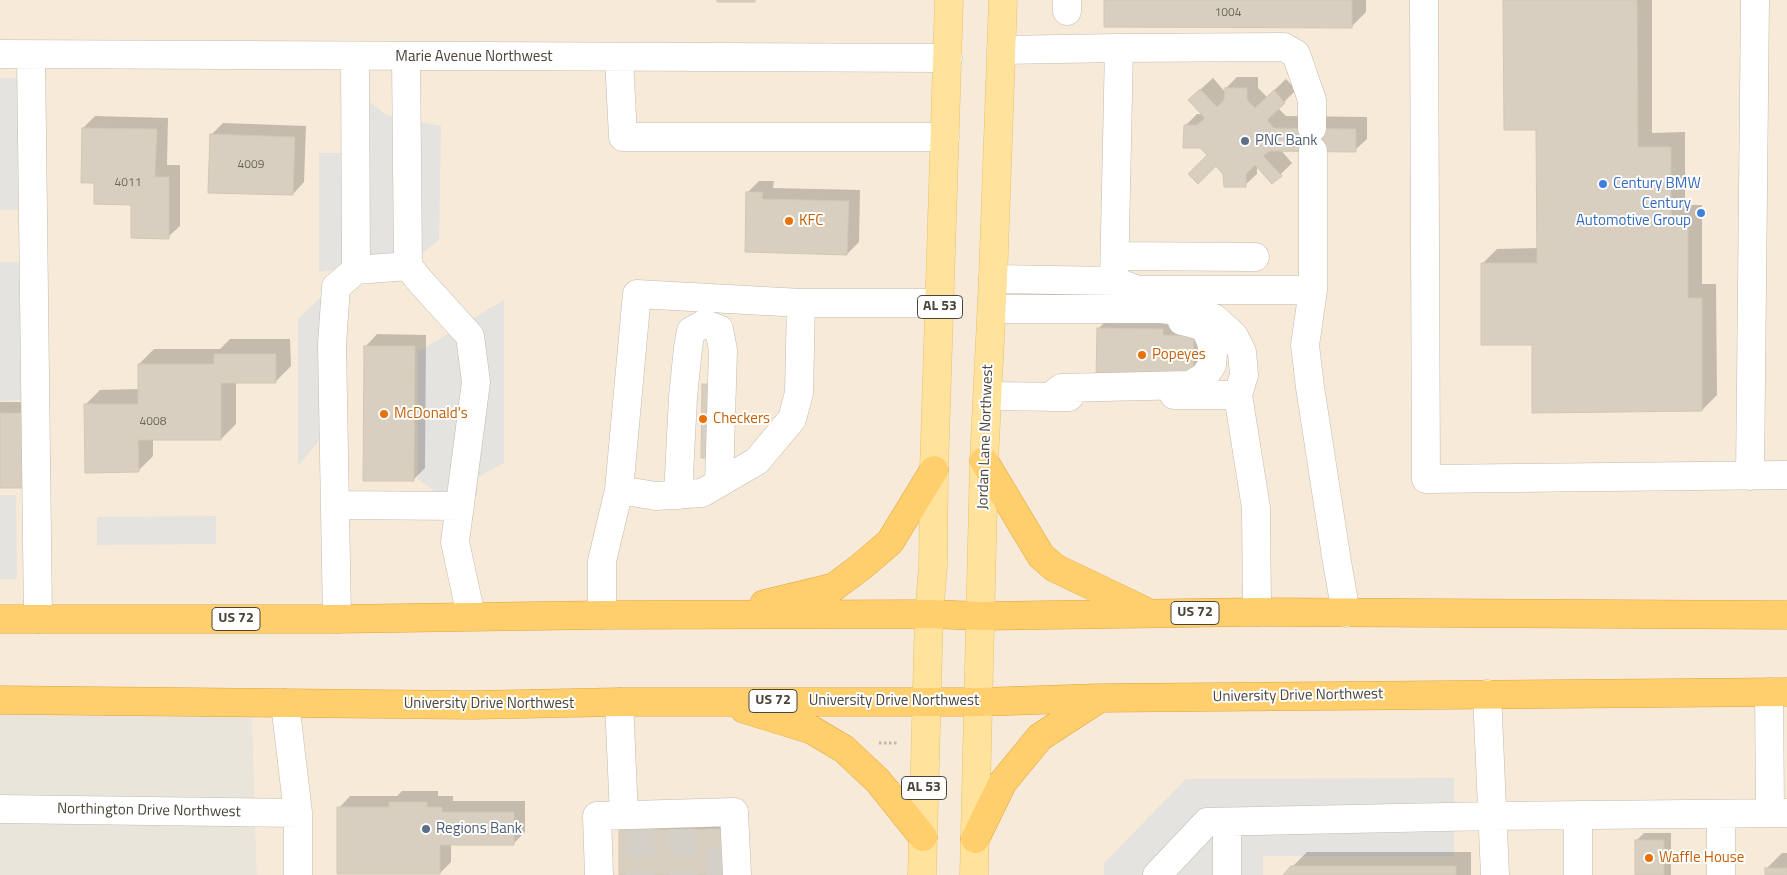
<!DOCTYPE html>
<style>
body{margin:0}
canvas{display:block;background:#f6f3ec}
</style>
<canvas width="1787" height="875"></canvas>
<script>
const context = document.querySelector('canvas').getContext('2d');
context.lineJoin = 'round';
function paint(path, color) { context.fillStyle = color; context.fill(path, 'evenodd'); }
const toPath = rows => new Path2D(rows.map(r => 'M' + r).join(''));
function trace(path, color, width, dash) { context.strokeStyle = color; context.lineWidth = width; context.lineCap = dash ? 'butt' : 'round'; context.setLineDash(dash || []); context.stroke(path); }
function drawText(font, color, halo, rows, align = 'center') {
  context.font = font + ' "Titillium Web",sans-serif'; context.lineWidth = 4; context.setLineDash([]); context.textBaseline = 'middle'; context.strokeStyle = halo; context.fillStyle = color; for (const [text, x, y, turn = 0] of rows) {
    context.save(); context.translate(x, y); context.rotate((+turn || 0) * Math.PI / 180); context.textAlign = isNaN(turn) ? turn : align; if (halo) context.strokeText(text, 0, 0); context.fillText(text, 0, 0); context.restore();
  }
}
paint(toPath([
 [252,713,257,875,0,875,0,714]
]), '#eae5da');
paint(toPath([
 [0,0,1787,0,1787,875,257,875,252,713,0,714]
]), '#f7ead8');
paint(toPath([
 [0,78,19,78,19,210,0,210],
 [363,97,387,115,441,126,439,240,417,257,319,272,319,153,346,153],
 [0,262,22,262,24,400,0,401],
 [321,297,321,438,298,466,298,319],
 [504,300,504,463,478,477,477,496,441,496,418,479,418,352],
 [0,495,16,495,17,579,0,579],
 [216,516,216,544,97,545,97,517],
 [1454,778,1454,856,1263,856,1263,875,1104,875,1104,863,1186,779]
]), '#e5e3e0');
paint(toPath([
 [1105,0,1366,0,1366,12,1351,27],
 [1505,0,1652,0,1652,133,1685,132,1685,205,1702,205,1702,284,1716,284,1717,395,1702,410,1533,344,1482,264,1497,249,1538,248,1537,129],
 [1237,77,1258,77,1258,88,1267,97,1286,79,1296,90,1278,108,1286,116,1367,117,1367,139,1355,150,1280,149,1292,163,1273,182,1257,165,1257,174,1245,185,1225,173,1185,126,1197,114,1203,114,1190,100,1202,88,1213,78,1226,93,1226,88],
 [95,116,168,118,167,165,180,165,180,226,168,237,133,204,83,128],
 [223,123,306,126,304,182,293,194,211,135],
 [759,181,774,181,773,188,860,190,859,242,847,254,748,192],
 [1110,317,1205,324,1204,361,1192,372,1098,329],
 [377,334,426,335,425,468,413,480,366,346],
 [230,339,290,339,291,366,276,381,236,382,236,424,221,439,153,439,153,456,138,471,85,405,100,390,139,389,139,364,154,349,220,349],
 [0,402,39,402,0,487],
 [402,791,438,791,438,796,453,796,453,801,525,801,525,832,513,844,451,844,451,862,440,873,339,808,350,796,397,796],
 [730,826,620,875,620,830,624,827],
 [1644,833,1671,833,1671,875,1636,875,1636,841],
 [1307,852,1471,852,1471,875,1284,875],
 [1782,853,1787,853,1787,875,1766,875,1767,868]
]), '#0003');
const building = toPath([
 [717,0,755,0,755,2,717,2,717,0],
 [1104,0,1352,0,1352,28,1104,27,1104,0],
 [1503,0,1637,0,1638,147,1671,147,1671,220,1688,220,1688,298,1702,298,1702,411,1532,413,1532,345,1481,345,1481,263,1537,263,1536,130,1504,130,1503,0],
 [1225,88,1247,88,1247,100,1255,108,1274,90,1285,103,1267,120,1274,128,1356,129,1356,152,1270,151,1263,156,1282,176,1272,184,1255,165,1246,174,1246,187,1224,187,1223,174,1216,166,1198,184,1188,174,1207,155,1200,148,1183,148,1184,125,1197,125,1205,118,1188,100,1200,89,1217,107,1224,100,1225,88],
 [82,128,157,129,155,177,169,177,169,239,131,238,131,205,94,204,94,183,81,183,82,128],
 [210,134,295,137,293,195,208,193,210,134],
 [746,192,763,192,762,199,849,201,847,255,745,252,746,192],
 [1097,328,1163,329,1163,335,1194,336,1193,373,1096,380,1097,328],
 [364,346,415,346,414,481,363,481,364,346],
 [214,354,276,354,276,383,221,383,221,440,138,440,139,472,85,473,84,404,138,404,138,364,214,364,214,354],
 [702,384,718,384,717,458,701,458,702,384],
 [0,413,28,413,28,488,0,488,0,413],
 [389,802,427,802,427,807,442,807,442,812,514,812,514,845,440,845,440,874,337,874,337,807,389,807,389,802],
 [727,829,727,875,619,875,619,830,727,829],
 [1635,840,1664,840,1664,875,1635,875,1635,840],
 [1291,866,1456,866,1456,875,1283,875,1291,866],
 [1765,868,1787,868,1787,875,1765,875,1765,868]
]);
paint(building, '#d8cfc1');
trace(building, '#d3c7b4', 1);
trace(toPath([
 [640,829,641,875],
 [682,829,683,875],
 [720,875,720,829]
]), '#d4d0c8', 28, [28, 14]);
const minor = toPath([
 [1424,0,1426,479,1787,475],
 [1067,11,1067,0],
 [1119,48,1284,47,1296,54,1312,100,1312,128],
 [0,54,948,58],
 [31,55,38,619],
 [355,56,356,270],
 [406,56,408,266],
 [619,58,623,137,945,137],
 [1313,151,1313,290,1305,345,1310,387,1337,562,1346,613],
 [1115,256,1255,257],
 [993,279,1114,281,1119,48,1001,50],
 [1114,281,1138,290,1313,290],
 [992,309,1161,309,1188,312,1214,318,1234,336,1242,352,1244,375,1238,395,1256,508,1257,612],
 [1174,395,1238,395],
 [988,396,1069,397],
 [1050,397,1061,388,1190,385,1204,377,1212,365,1213,354,1211,342,1206,330,1198,325,1182,321],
 [1750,476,1755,0],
 [619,490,656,496,702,493,757,461,792,419,799,393,801,303],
 [678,495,683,397,688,348,691,331,704,324,719,329,723,350,719,483],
 [335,505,460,506],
 [602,615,602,561,619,490,637,294,801,303,940,303],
 [337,619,332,344,336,287,356,270,408,266,420,281,470,336,476,382,455,542,471,616],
 [1769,692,1770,813],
 [1487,694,1495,875],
 [619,702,624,815],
 [285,703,298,813,298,875],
 [0,809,298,813],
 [1721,814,1721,875],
 [1227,822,1227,875],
 [599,875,597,816,734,812,737,875],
 [1157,875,1207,822,1492,816,1787,813],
 [1578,875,1578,815]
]);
const major = toPath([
 [922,875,929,614,933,566,934,470,949,0],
 [974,875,984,461,993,279,1003,0]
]);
const highway = toPath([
 [984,461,1041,556,1055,568,1143,610],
 [764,604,834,587,862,566,890,542,934,470],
 [0,619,337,619,602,615,929,614,981,616,1257,612,1787,615],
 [0,700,472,705,619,702,979,702,1100,698,1787,692],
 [744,709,812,730,844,749,878,781,923,837],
 [975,839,1003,782,1040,737,1100,698]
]);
trace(minor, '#c2bbae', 29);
trace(major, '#e6c16a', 29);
trace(highway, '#e0a43c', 29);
trace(toPath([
 [879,743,898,743]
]), '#c4b79f', 3, [2.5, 2.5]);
trace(minor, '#fff', 28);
trace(major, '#ffe39c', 28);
trace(highway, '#ffcf6e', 28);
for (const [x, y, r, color] of [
 [1245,141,5,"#5c6f8a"],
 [1603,184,5,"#3f7fe0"],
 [1701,213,5,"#3f7fe0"],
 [789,221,5,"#e8710a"],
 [1142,355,5,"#e8710a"],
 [384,414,5,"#e8710a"],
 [703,419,5,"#e8710a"],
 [426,829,5,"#5c6f8a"],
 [1649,858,5,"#e8710a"]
]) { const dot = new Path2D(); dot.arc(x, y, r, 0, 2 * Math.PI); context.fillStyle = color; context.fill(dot); trace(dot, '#fff', 2); }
drawText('12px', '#6e675b', null, [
 ["1004",1228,13],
 ["4009",251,165],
 ["4011",128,183],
 ["4008",153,422]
]);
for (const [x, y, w] of [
 [940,307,45],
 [1195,613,48],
 [236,619,48],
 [773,701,48],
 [924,788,45]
]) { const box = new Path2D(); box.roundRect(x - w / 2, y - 11.5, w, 23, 4); context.fillStyle = '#fff'; context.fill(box); trace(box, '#4b4439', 1); }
drawText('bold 14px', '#4b4439', null, [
 ["AL 53",940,307],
 ["US 72",1195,613],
 ["US 72",236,619],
 ["US 72",773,701],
 ["AL 53",924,788]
]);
drawText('15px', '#4b4439', '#fff', [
 ["Marie Avenue Northwest",474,57],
 ["Jordan Lane Northwest",986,437,-88],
 ["University Drive Northwest",1298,696,-1],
 ["University Drive Northwest",894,701],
 ["University Drive Northwest",489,704],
 ["Northington Drive Northwest",149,811,1]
]);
drawText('15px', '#4e5e75', '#fff', [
 ["PNC Bank",1255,141],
 ["Regions Bank",436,829]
], 'left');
drawText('15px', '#366cbe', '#fff', [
 ["Century BMW",1613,184],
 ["Century",1691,204,"right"],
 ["Automotive Group",1691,221,"right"]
], 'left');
drawText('15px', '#c56008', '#fff', [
 ["KFC",799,221],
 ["Popeyes",1152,355],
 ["McDonald's",394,414],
 ["Checkers",713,419],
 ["Waffle House",1659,858]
], 'left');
</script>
